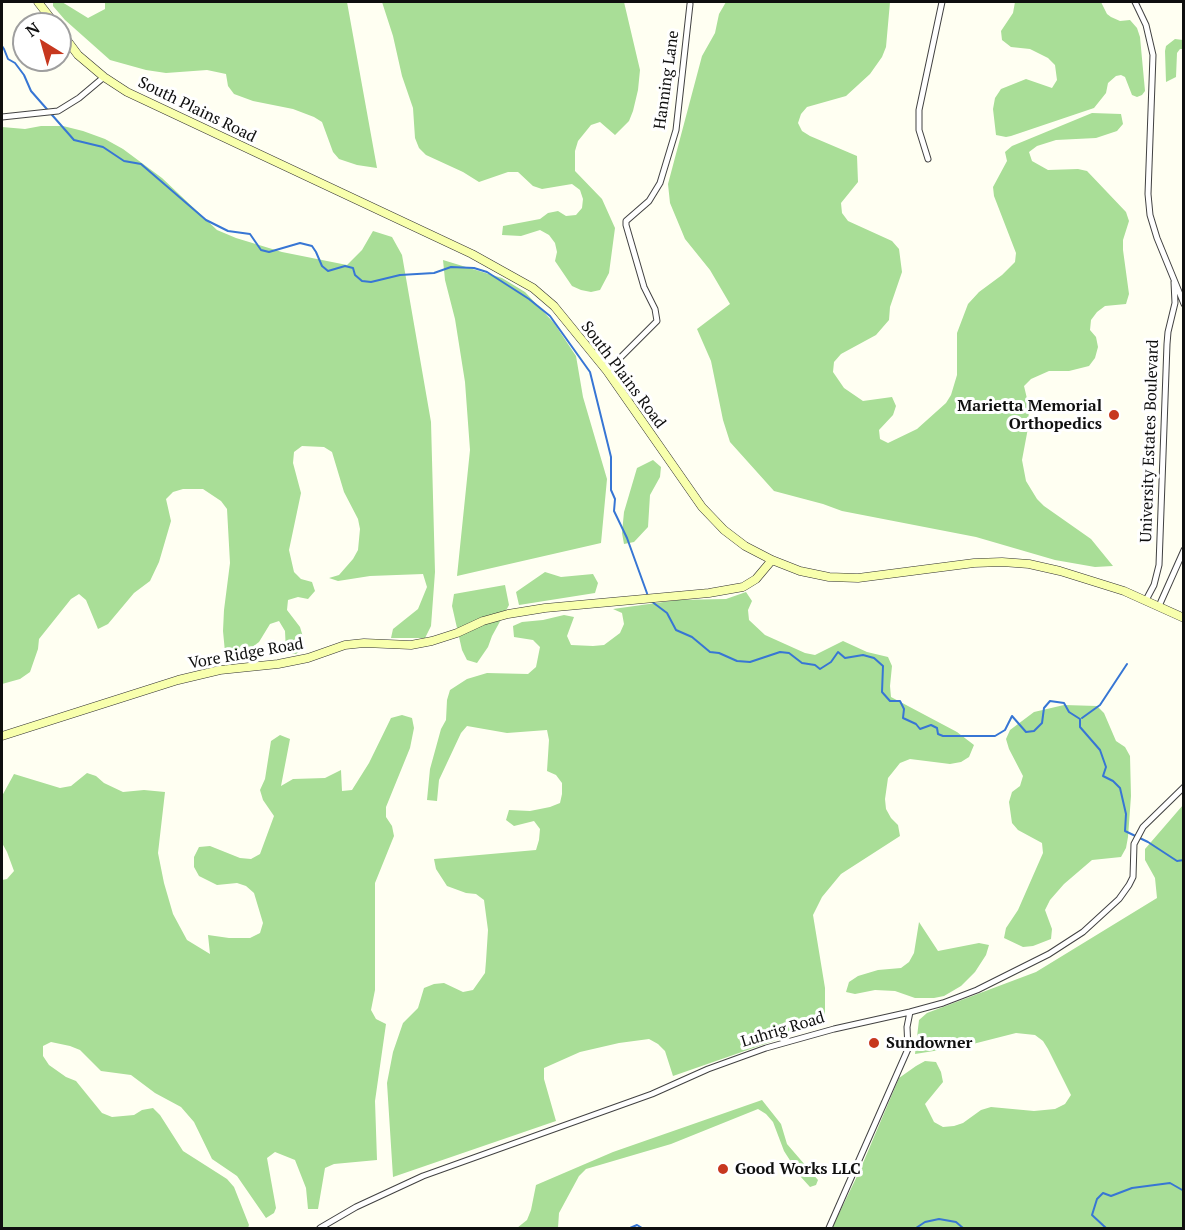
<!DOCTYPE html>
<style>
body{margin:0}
#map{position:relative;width:1185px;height:1230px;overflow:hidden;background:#fffff2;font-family:"PT Serif",serif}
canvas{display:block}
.frame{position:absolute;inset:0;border:3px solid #0f0f0f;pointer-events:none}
.north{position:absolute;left:12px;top:12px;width:60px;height:60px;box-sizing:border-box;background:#fff;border:2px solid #9f9f9f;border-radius:50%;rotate:323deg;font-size:16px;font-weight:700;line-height:24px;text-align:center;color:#0f0f0f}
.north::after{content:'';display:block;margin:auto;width:21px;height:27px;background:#c7381f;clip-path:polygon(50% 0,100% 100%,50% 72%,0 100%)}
</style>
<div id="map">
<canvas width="1185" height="1230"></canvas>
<div class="frame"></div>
<div class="north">N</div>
</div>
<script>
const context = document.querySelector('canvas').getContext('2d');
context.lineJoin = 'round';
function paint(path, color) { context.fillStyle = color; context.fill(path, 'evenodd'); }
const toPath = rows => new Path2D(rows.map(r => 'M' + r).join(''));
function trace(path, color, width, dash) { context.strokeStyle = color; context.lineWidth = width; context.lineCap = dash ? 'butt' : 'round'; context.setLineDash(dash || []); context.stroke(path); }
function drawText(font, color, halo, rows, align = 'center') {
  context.font = font + ' "PT Serif",serif'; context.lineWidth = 6; context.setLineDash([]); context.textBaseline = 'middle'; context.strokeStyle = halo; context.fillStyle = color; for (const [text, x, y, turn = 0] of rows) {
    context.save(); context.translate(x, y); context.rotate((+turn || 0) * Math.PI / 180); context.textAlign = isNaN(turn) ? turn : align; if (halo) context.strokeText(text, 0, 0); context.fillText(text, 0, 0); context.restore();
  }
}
paint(toPath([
 [53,2,62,2,88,18,105,9,105,2,347,2,377,168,357,165,339,159,333,152,322,122,314,117,293,109,253,101,234,94,228,86,226,74,207,70,166,73,146,70,110,60,65,20,53,6],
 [382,2,624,2,640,70,638,90,633,111,629,121,615,135,600,122,591,125,578,141,575,151,575,171,602,199,615,228,609,273,600,290,591,292,581,290,572,286,555,261,557,252,555,243,549,235,540,230,521,236,502,235,503,226,540,219,548,213,558,211,566,216,576,215,582,208,583,199,580,190,572,184,542,189,533,186,518,172,508,172,479,182,463,172,426,155,419,148,415,138,413,108,402,76,393,36],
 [726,2,890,2,886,47,882,57,870,74,846,96,807,107,801,114,798,123,802,131,810,136,857,156,858,182,841,203,842,213,848,221,892,241,899,249,902,272,890,307,889,320,876,335,841,354,834,362,833,372,844,388,863,401,892,397,896,406,893,415,879,430,880,439,888,443,917,429,946,403,951,395,957,375,957,333,968,304,979,292,1002,275,1015,262,1016,253,994,196,993,187,1007,161,1005,152,1012,146,1092,113,1121,114,1123,124,1117,131,1096,138,1056,140,1037,146,1029,152,1032,161,1048,170,1078,169,1087,171,1126,212,1129,221,1123,240,1123,250,1129,294,1126,304,1105,306,1097,312,1091,320,1090,330,1096,337,1098,347,1095,358,1089,366,1069,371,1049,371,1031,379,1024,386,1029,407,1028,428,1022,460,1026,481,1037,499,1044,506,1091,539,1113,566,1095,567,1055,560,976,537,842,511,823,504,774,491,730,442,723,420,711,361,697,329,730,304,710,270,685,239,670,203,668,184,702,56,715,33,719,14],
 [1015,2,1101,2,1107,14,1111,17,1120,21,1130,20,1137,28,1140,37,1145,91,1142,95,1137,97,1132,95,1125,77,1121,75,1116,76,1108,83,1106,93,1094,108,1011,136,1006,137,996,135,993,109,995,98,1001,89,1026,79,1052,88,1057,80,1055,65,1048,58,1030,49,1011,47,1002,40,1001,31,1013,13],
 [1175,39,1183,40,1183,49,1180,49,1177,53,1176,77,1166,82,1165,51,1166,46],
 [41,126,63,126,83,131,105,139,123,149,162,178,217,230,236,238,282,252,347,265,362,250,373,231,392,237,402,255,431,422,435,572,431,626,425,638,391,638,393,629,418,609,427,587,423,574,370,576,338,581,329,578,339,575,353,559,358,550,360,529,358,519,344,492,332,452,324,447,302,446,294,452,293,463,301,493,289,550,294,572,301,579,312,582,315,591,308,599,298,597,288,600,287,610,300,627,303,637,303,648,296,654,286,652,285,631,279,621,270,624,259,642,243,654,233,657,225,652,223,631,224,610,230,563,227,509,221,501,203,489,183,489,173,492,166,499,171,521,159,562,150,581,134,593,108,624,98,629,86,600,79,594,71,599,39,639,38,649,30,672,20,679,2,684,2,127,25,129],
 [443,260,502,278,525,292,554,323,576,356,583,397,607,479,601,543,457,576,470,450,465,382,455,319,445,280],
 [653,460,661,467,660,477,650,495,648,527,634,542,624,544,622,533,624,512,637,468],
 [545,572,561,577,593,574,598,583,595,593,519,605,516,592],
 [505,585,509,605,492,636,488,647,477,663,467,660,462,650,452,606,454,594],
 [746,592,752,601,748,610,749,620,765,635,805,653,815,655,843,641,867,652,888,657,892,666,890,686,891,697,957,732,974,745,969,757,961,762,950,764,910,759,900,763,888,778,885,799,886,809,891,818,898,825,900,836,841,874,822,897,813,915,825,988,825,1023,673,1076,665,1051,658,1044,649,1039,619,1043,580,1052,544,1068,544,1079,556,1121,393,1177,387,1083,393,1052,403,1023,418,1008,424,988,434,984,444,983,463,992,473,990,485,973,486,961,488,930,484,900,476,894,466,893,447,886,436,869,434,859,536,850,539,840,540,829,534,821,514,826,506,820,509,810,530,811,550,807,560,803,562,794,562,783,556,775,547,771,549,740,547,730,507,733,467,726,461,733,439,780,437,801,427,800,430,769,441,729,446,720,447,700,450,690,467,679,487,673,528,674,536,667,540,647,533,640,514,637,513,626,522,622,543,620,564,615,574,617,567,636,571,645,593,646,604,645,620,633,624,624,622,613,613,609,678,600,726,599],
 [1064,705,1097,706,1104,713,1116,741,1125,747,1130,756,1131,796,1128,837,1126,848,1121,857,1092,860,1064,884,1050,900,1045,910,1052,929,1051,939,1033,946,1023,947,1004,938,1006,928,1018,910,1043,853,1042,843,1018,830,1012,823,1009,802,1012,792,1020,786,1023,776,1009,749,1006,739,1010,730,1034,712],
 [402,715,412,718,414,728,410,748,386,807,386,817,392,826,394,836,375,883,375,990,371,1010,376,1019,386,1024,375,1101,377,1160,334,1164,325,1168,318,1209,308,1209,306,1188,295,1160,275,1152,267,1158,276,1208,274,1213,266,1218,237,1176,212,1159,194,1122,181,1107,155,1093,131,1075,101,1071,80,1050,70,1046,51,1042,43,1046,43,1056,49,1065,66,1077,76,1081,102,1113,112,1117,134,1115,142,1110,153,1108,160,1115,183,1151,227,1179,234,1187,249,1225,248,1228,2,1228,2,880,7,879,14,871,7,852,2,843,2,796,14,774,60,788,71,786,87,773,96,776,104,783,123,792,144,790,165,792,158,853,164,883,173,914,187,940,210,954,208,935,229,938,250,938,260,933,263,923,254,893,246,886,237,883,217,885,199,876,194,867,194,857,199,847,210,846,240,858,251,859,260,854,274,816,263,800,260,790,265,779,271,741,280,735,290,739,281,786,293,779,325,778,341,770,342,791,352,790,369,763,391,718],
 [1183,805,1183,1228,832,1228,860,1170,899,1078,916,1066,925,1061,936,1062,941,1072,943,1082,925,1104,934,1122,943,1127,954,1126,963,1123,981,1110,991,1107,1034,1111,1055,1109,1065,1104,1071,1095,1048,1049,1043,1041,1035,1035,1016,1033,965,1046,915,1054,919,1020,927,1013,1036,972,1157,898,1155,878,1145,860,1145,849],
 [919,922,938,951,979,943,989,945,986,955,975,972,961,986,944,996,934,998,915,998,895,991,875,990,855,994,846,992,849,982,858,976,878,970,901,968,909,962,914,953],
 [762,1100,781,1124,787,1144,818,1180,816,1185,810,1187,800,1176,784,1151,773,1122,766,1114,758,1109,671,1144,586,1169,579,1176,559,1213,558,1228,517,1228,527,1220,531,1210,536,1185,613,1152]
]), '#a9de97');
trace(toPath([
 [2,46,4,49,8,59,15,63,24,75,31,91,74,140,103,147,124,161,141,164,206,220,228,231,250,234,261,250,269,252,300,243,312,246,316,252,322,266,328,271,345,266,353,268,355,275,362,281,371,282,400,275,434,273,451,267,474,268,487,272,529,299,550,316,590,372,611,457,611,490,615,499,614,511,627,538,648,596],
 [651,601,667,613,676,630,692,637,710,652,719,653,737,661,750,662,780,652,789,653,802,663,815,665,820,669,831,662,838,652,845,658,863,655,874,658,883,666,882,692,890,701,900,701,904,709,903,718,916,724,920,729,931,725,937,728,938,734,943,736,995,736,1005,730,1012,716,1026,732,1034,731,1042,723,1044,708,1050,701,1064,703,1069,712,1080,719,1080,727,1100,750,1106,767,1103,776,1113,781,1120,788,1126,814,1125,831,1148,842,1177,861,1184,860],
 [1082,718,1100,705,1127,664],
 [630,1228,637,1225,642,1228],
 [916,1228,925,1222,939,1219,956,1222,963,1228],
 [1055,1228,1059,1228],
 [1106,1228,1092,1215,1097,1199,1103,1193,1111,1196,1132,1188,1170,1183,1184,1191]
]), '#3776d4', 2);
const street = toPath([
 [1135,2,1146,25,1153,55,1148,194,1150,215,1157,238,1184,304],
 [2,117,58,111,79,98,104,77],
 [928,159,919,130,919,110,942,2],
 [607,371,657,321,655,309,644,287,626,225,626,221,649,201,660,183,676,130,690,4],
 [1146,600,1154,585,1159,565,1167,344,1168,332,1175,303,1174,282],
 [1159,606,1184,550],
 [320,1228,356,1207,423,1176,652,1094,708,1069,766,1048,834,1029,910,1012,943,1003,977,990,1049,954,1083,932,1119,899,1129,885,1133,877,1134,844,1143,827,1184,787],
 [829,1228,908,1049,907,1027,910,1012]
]);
const secondary = toPath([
 [38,2,55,24],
 [60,31,78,55,104,77,127,92,472,254,533,288,554,306,607,371,702,507,724,530,745,546,772,560,800,571,829,577,858,578,974,563,1002,562,1029,564,1060,571,1124,591,1184,618],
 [2,736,178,680,220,670,278,664,308,658,345,645,364,643,411,645,432,641,457,633,483,621,508,614,545,608,709,593,743,587,756,579,772,560]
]);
trace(street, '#424242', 7);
trace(secondary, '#313131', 9);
trace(street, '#fff', 5);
trace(secondary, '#f8ffad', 8);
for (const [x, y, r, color] of [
 [1114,415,6,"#c7381f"],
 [874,1043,6,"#c7381f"],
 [723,1169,6,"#c7381f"]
]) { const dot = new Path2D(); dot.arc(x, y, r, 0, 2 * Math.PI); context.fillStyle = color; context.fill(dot); trace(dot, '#fff', 2); }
drawText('16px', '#0f0f0f', '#fff', [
 ["Hanning Lane",667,80,-82],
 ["South Plains Road",197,110,26],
 ["South Plains Road",623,375,53],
 ["University Estates Boulevard",1150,441,-88],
 ["Vore Ridge Road",246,654,-10],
 ["Luhrig Road",783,1030,-17]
]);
drawText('bold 16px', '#0f0f0f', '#fff', [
 ["Marietta Memorial",1102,406,"right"],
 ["Orthopedics",1102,424,"right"],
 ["Sundowner",886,1043],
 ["Good Works LLC",735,1169]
], 'left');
</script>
